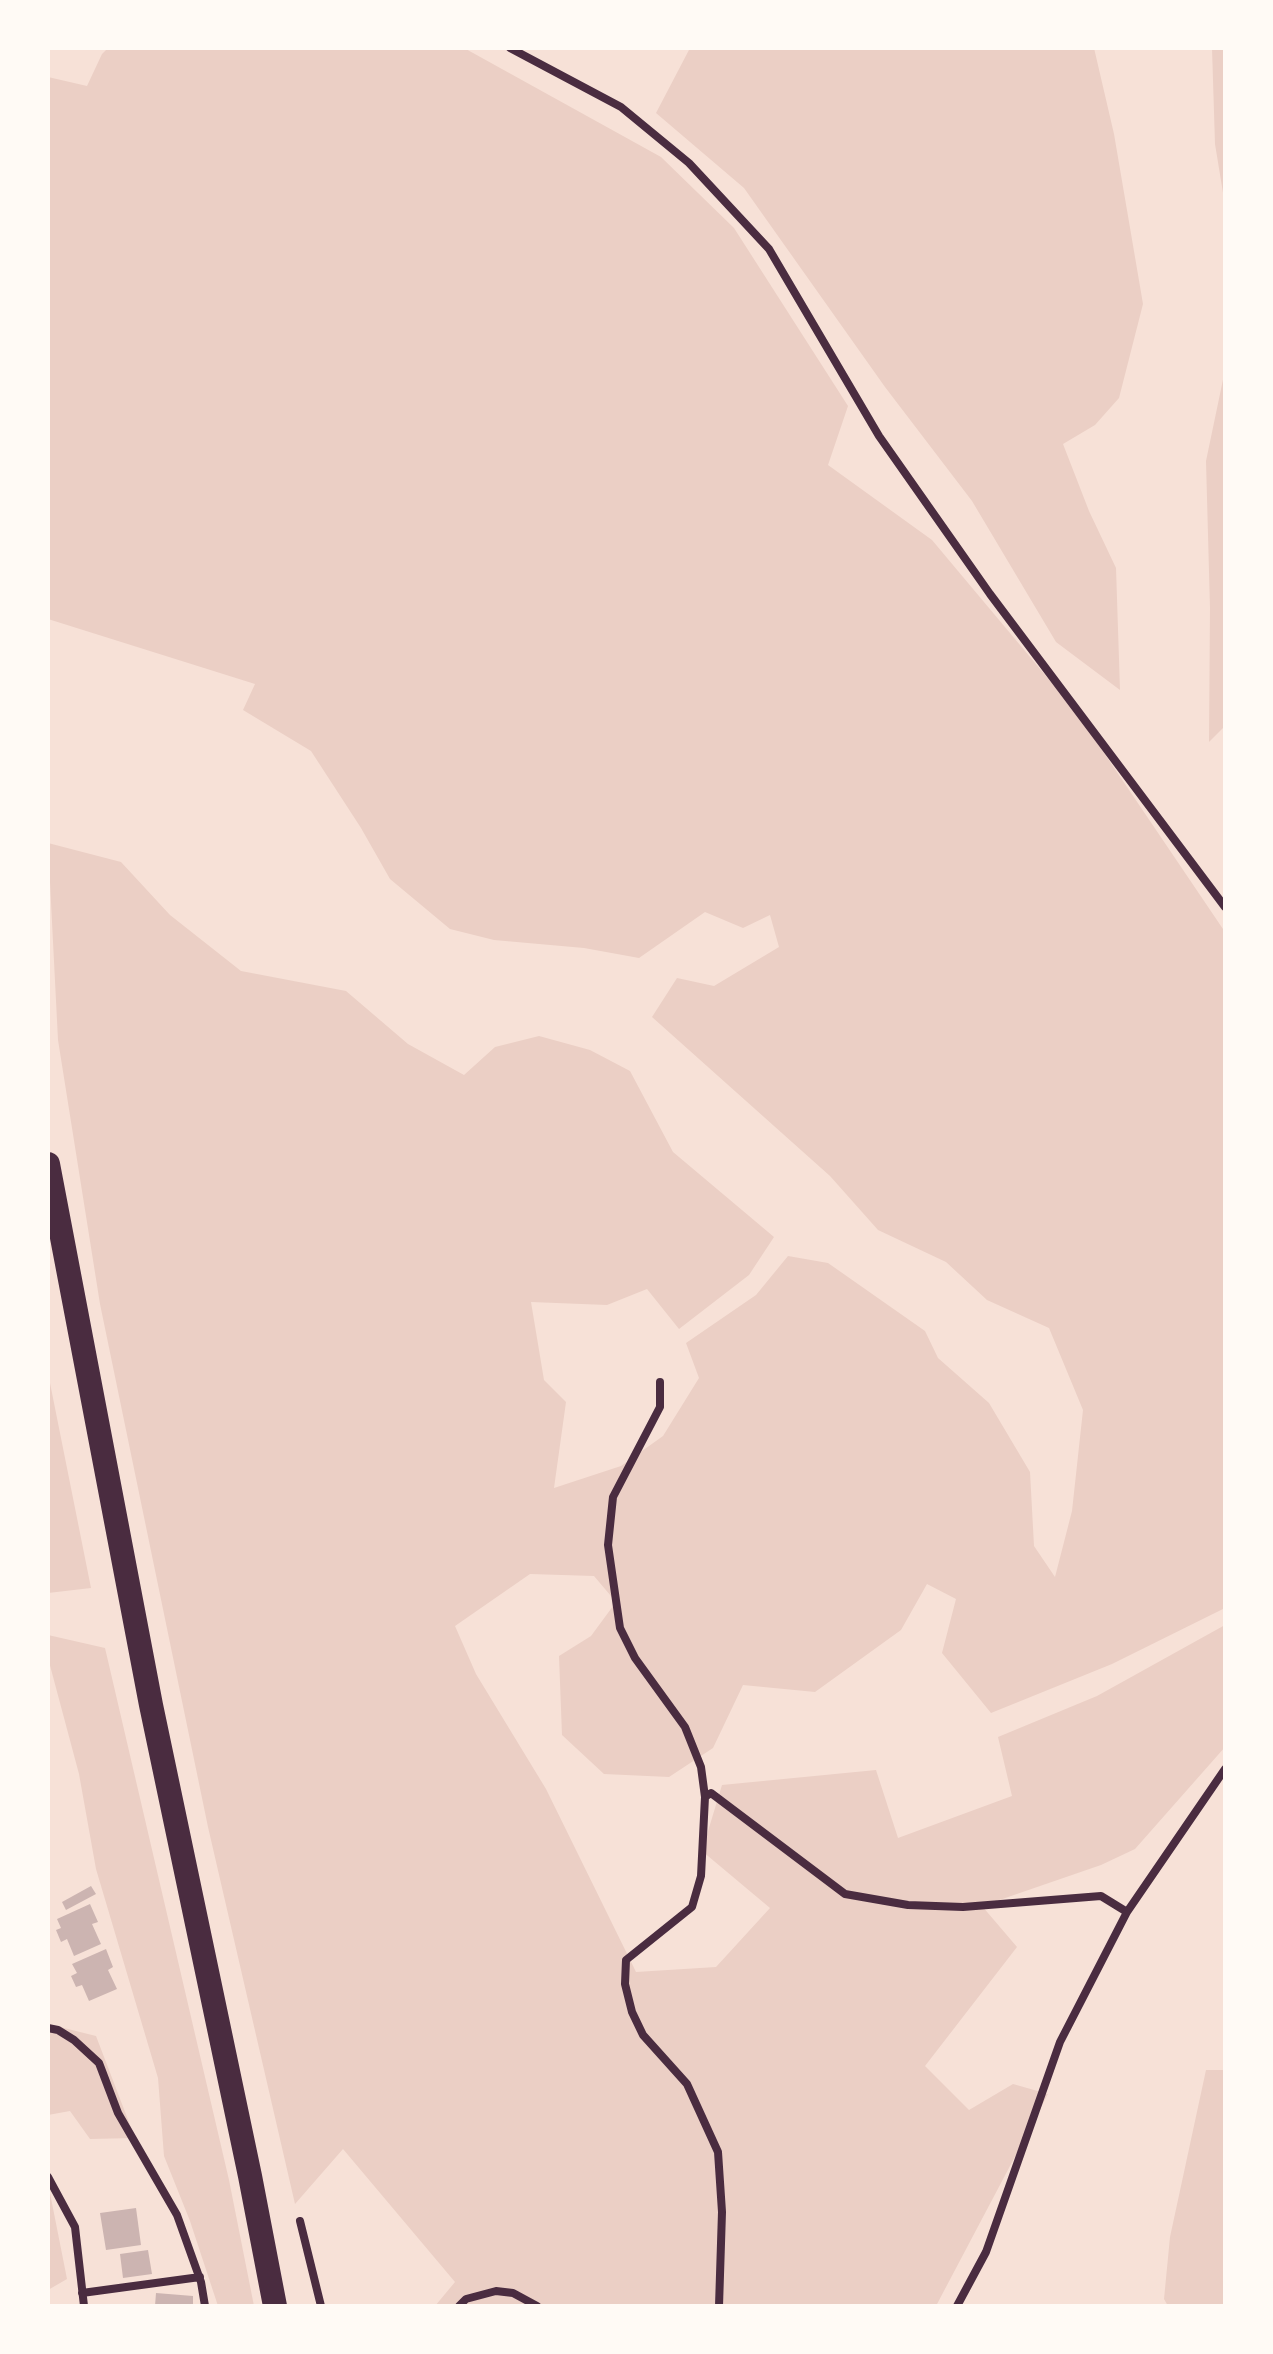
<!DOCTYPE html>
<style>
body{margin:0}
#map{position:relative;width:1273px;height:2354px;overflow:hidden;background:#f7e1d7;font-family:Rubik,sans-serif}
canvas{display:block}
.frame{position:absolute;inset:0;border:50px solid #fffaf5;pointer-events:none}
</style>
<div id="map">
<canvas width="1273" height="2354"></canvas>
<div class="frame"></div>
</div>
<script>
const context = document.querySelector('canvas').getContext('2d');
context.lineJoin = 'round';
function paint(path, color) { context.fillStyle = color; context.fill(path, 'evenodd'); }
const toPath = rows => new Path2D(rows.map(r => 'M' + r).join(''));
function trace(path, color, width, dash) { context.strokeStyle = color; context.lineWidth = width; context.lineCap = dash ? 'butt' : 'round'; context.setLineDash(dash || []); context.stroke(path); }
paint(toPath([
 [108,48,464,48,661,157,734,228,848,406,828,465,932,540,1077,713,1225,932,1225,1608,1112,1664,991,1713,942,1653,956,1599,927,1584,901,1630,815,1692,743,1685,713,1748,669,1777,604,1774,562,1735,559,1656,591,1636,616,1602,594,1576,530,1574,455,1626,476,1674,546,1789,636,1972,716,1967,770,1908,702,1851,722,1785,876,1770,898,1838,1012,1796,998,1737,1097,1696,1225,1625,1225,1747,1135,1849,1101,1865,982,1906,1017,1947,925,2066,969,2110,1013,2084,1048,2094,936,2306,435,2306,455,2282,343,2149,295,2204,208,1827,100,1304,58,1040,48,843,121,862,170,915,241,971,346,991,408,1044,464,1075,495,1047,539,1036,590,1050,630,1071,673,1152,774,1237,749,1275,679,1329,647,1289,607,1305,531,1302,544,1380,566,1402,554,1488,621,1466,663,1436,699,1378,686,1343,756,1295,788,1256,828,1263,925,1331,938,1358,989,1403,1030,1472,1034,1546,1055,1577,1072,1511,1083,1410,1049,1328,987,1300,946,1262,878,1230,830,1176,652,1017,677,978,714,986,779,947,770,915,743,928,705,912,639,958,584,948,494,940,450,929,390,879,361,828,311,751,243,710,255,684,48,619,48,77,87,86,102,54],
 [690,48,1094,48,1114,134,1143,304,1119,398,1095,425,1063,444,1089,511,1116,568,1120,690,1056,642,972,501,885,387,744,188,656,113],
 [1212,48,1225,48,1225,205,1215,144],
 [1225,370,1225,726,1209,742,1210,608,1206,461],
 [48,1373,91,1588,48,1593],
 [48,1635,105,1648,229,2180,254,2306,218,2306,190,2221,164,2156,158,2078,96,1869,79,1774,48,1658],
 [48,2024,96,2036,135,2138,90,2139,70,2111,48,2115],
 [1206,2070,1225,2070,1225,2306,1168,2306,1164,2299,1170,2237],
 [48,2183,67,2279,48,2290]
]), '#ebcfc5');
paint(toPath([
 [91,1886,96,1894,66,1910,62,1902],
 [90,1904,98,1922,92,1924,101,1944,74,1956,67,1939,61,1942,56,1930,61,1928,57,1919],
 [106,1949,113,1967,108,1970,117,1989,89,2001,82,1985,76,1987,71,1976,77,1973,72,1964],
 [136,2208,141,2245,106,2250,100,2213],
 [148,2250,152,2274,123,2278,120,2254],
 [156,2293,193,2296,193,2306,155,2306]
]), '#ccb4b1');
trace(toPath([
 [510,48,621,107,689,163,769,249,879,436,990,594,1225,907],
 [660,1382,660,1407,613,1497,608,1545,620,1628,635,1658,685,1727,701,1767,705,1797],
 [48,2028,58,2030,74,2040,99,2063,118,2113,177,2215,201,2282,205,2306],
 [48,2177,75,2227,84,2306],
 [300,2221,321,2306],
 [82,2293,200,2277],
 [459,2306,466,2299,496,2291,513,2293,537,2306],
 [719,2306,722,2212,718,2152,687,2084,643,2035,632,2012,625,1984,626,1960,692,1907,701,1876,705,1797,711,1793,845,1894,908,1905,963,1907,1101,1896,1127,1912],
 [957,2306,986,2252,1060,2042,1127,1912,1225,1769]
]), '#4a2c40', 8);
trace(toPath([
 [48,1164,151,1705,250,2176,275,2306]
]), '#4a2c40', 24);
</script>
